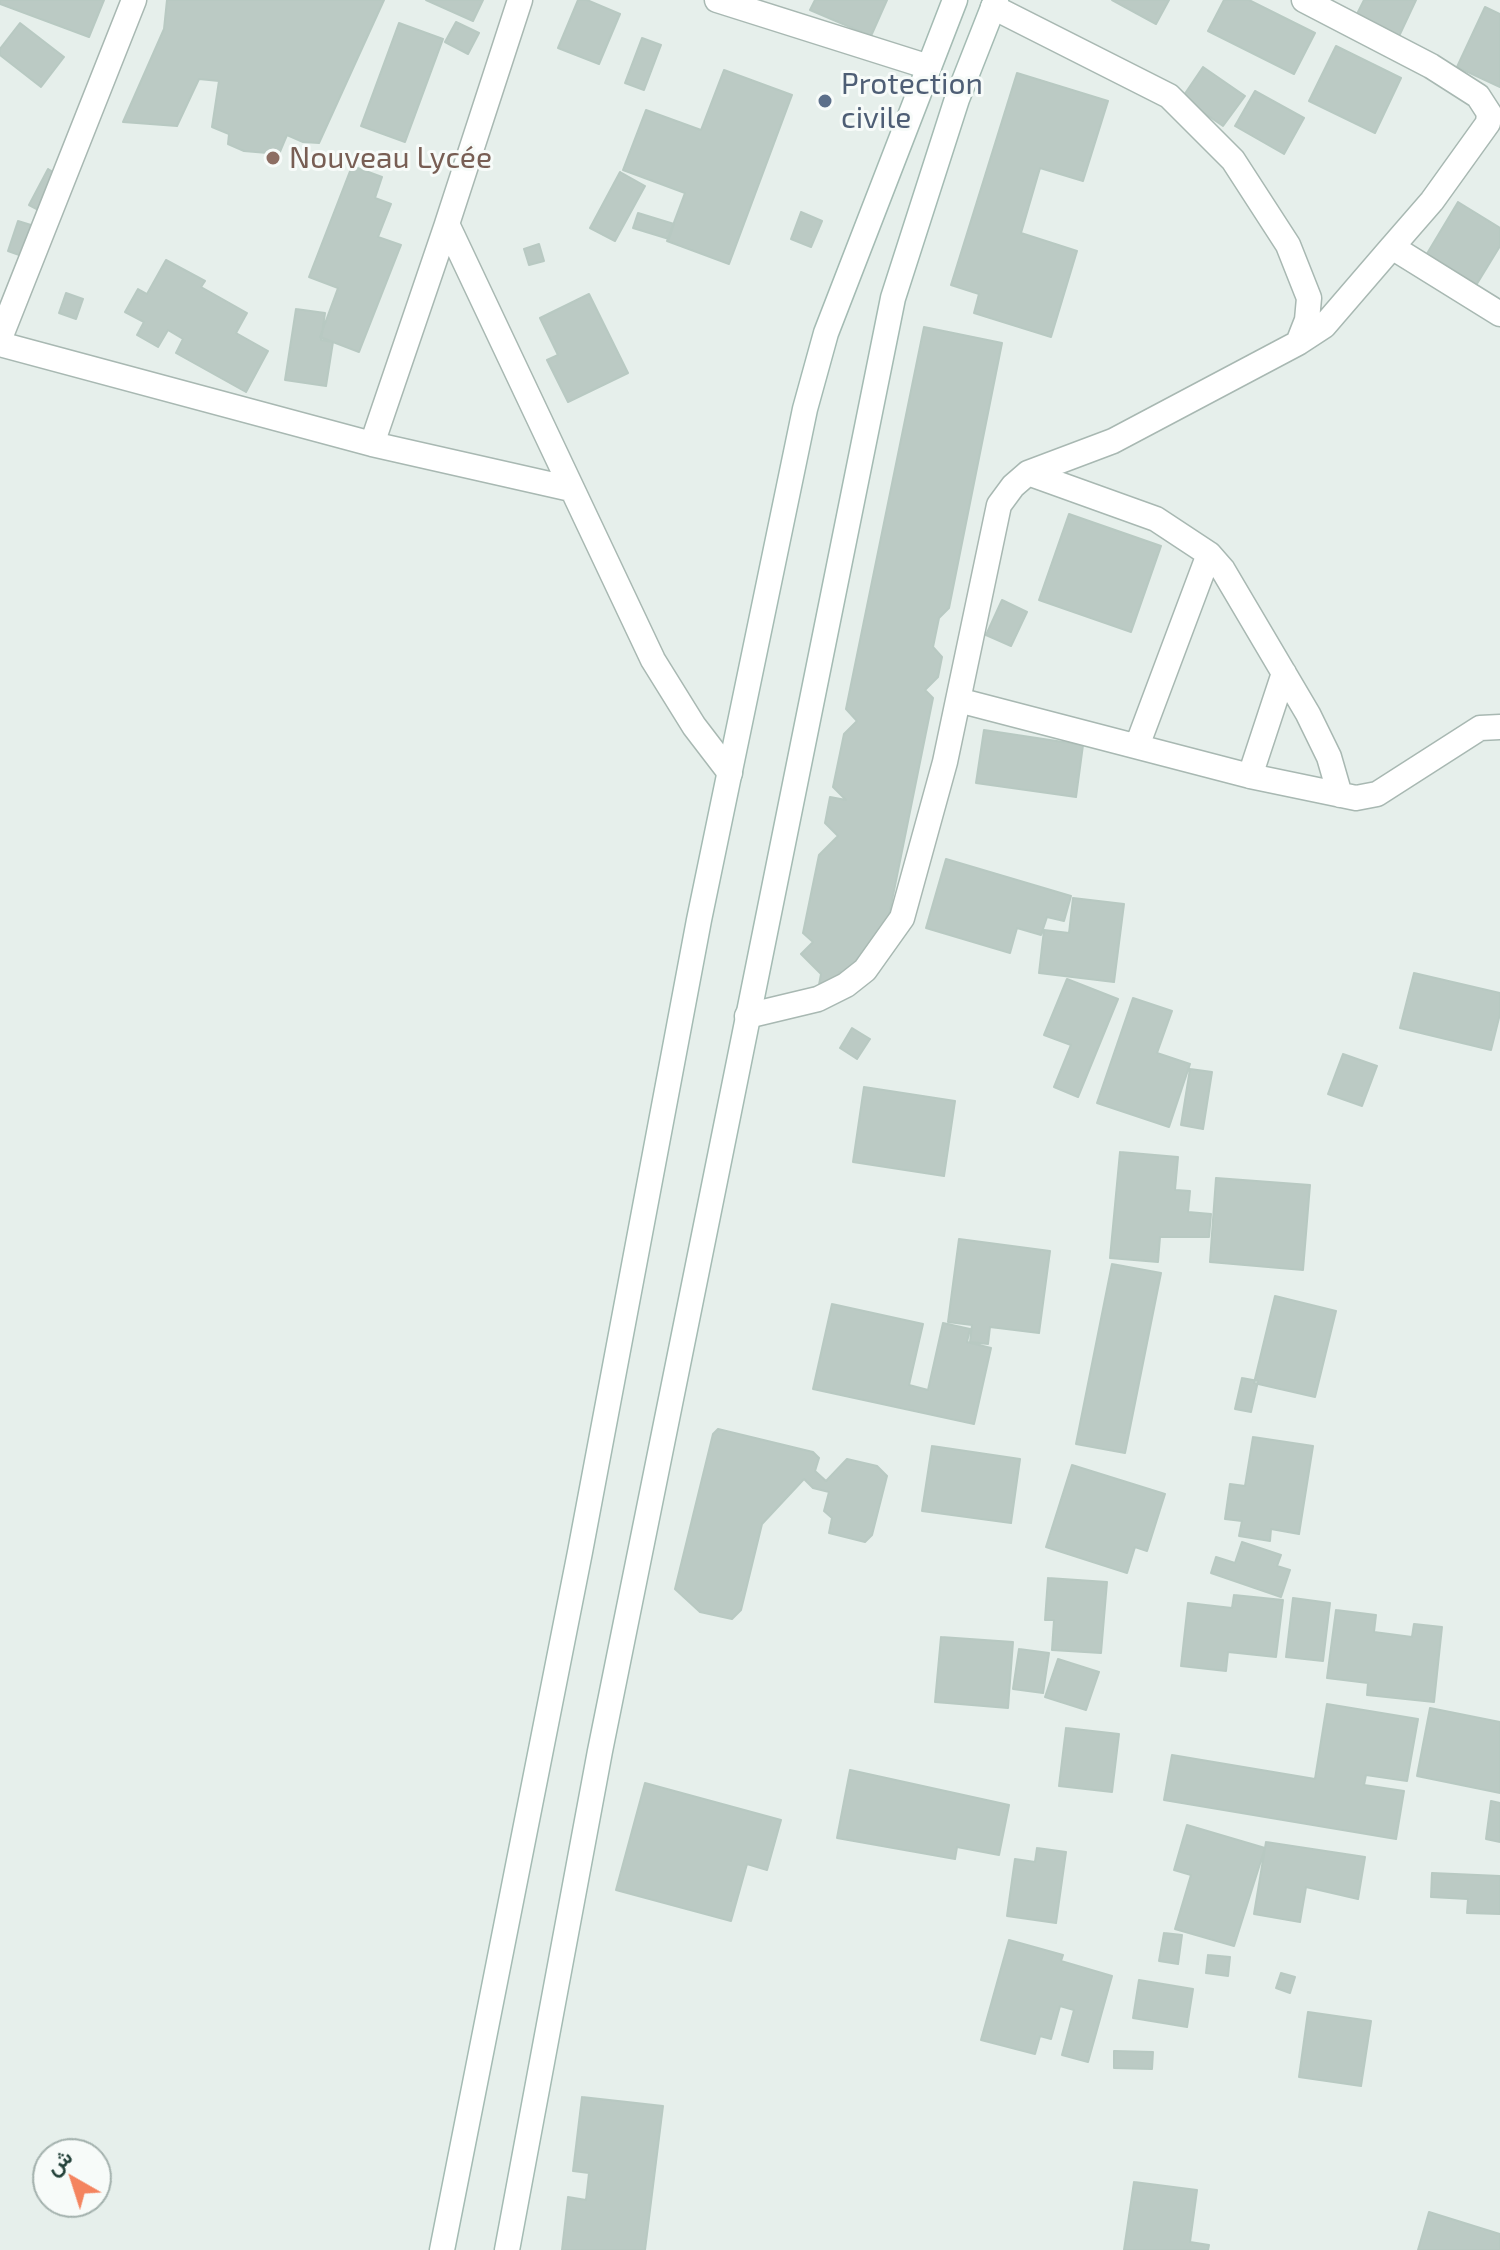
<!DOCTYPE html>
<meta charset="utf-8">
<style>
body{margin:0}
#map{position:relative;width:1500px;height:2250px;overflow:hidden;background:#e6efeb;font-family:"Exo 2",Vazirmatn,sans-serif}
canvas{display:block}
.north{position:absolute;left:32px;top:2138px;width:80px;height:80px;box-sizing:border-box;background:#f7fbf9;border:2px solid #a3b1ad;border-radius:50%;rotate:321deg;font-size:22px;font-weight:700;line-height:32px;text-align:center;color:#24423a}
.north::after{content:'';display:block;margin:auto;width:28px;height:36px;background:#f4845f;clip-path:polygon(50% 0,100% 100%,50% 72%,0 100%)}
</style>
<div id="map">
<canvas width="1500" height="2250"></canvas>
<div class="north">ش</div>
</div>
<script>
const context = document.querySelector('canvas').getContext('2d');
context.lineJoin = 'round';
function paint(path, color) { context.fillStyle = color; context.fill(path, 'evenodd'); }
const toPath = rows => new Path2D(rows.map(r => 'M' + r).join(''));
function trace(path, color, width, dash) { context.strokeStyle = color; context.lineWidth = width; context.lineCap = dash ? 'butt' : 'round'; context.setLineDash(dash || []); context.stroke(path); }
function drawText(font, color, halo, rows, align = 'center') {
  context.font = font + ' "Exo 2",sans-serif'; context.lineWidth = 6; context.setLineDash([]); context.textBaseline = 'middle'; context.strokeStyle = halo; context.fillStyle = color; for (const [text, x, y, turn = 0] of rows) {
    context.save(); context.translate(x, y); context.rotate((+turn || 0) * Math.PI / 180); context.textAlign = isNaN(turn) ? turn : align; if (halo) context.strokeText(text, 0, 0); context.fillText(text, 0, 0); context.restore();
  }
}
const building = toPath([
 [0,0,104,0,89,37,0,4,0,0],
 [167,0,384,0,319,143,303,142,287,135,279,154,244,151,228,144,229,134,212,127,219,81,199,79,177,126,123,122,164,29,167,0],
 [426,0,483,0,473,21,426,0],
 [578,0,587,0,620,14,599,64,558,48,578,0],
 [815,0,887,0,871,36,810,10,815,0],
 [1112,0,1169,0,1156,24,1112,0],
 [1224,0,1249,0,1315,33,1294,74,1208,31,1224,0],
 [1364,0,1416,0,1393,49,1350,28,1364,0],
 [1485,7,1500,14,1500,87,1457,67,1485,7],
 [456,22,479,33,468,54,445,42,456,22],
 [20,23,64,57,41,87,0,55,0,49,20,23],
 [399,23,443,39,405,142,361,126,399,23],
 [642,38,661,45,644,90,625,83,642,38],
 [1336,46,1401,78,1375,133,1309,101,1336,46],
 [1203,67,1245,96,1223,126,1182,98,1203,67],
 [724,70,792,95,729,264,667,241,685,193,623,170,646,110,701,130,724,70],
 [1017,73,1108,101,1083,181,1040,168,1021,233,1077,251,1051,337,974,313,979,294,951,285,1017,73],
 [1255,91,1304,118,1284,154,1235,126,1255,91],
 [352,166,382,177,375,198,391,204,378,237,401,245,359,352,320,337,338,288,309,277,352,166],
 [48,169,67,180,48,215,29,205,48,169],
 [620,172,645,186,615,241,590,228,620,172],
 [1458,202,1500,228,1500,246,1475,287,1425,257,1458,202],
 [801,212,822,221,811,247,791,239,801,212],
 [638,213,674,224,669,239,633,228,638,213],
 [18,221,47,230,36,261,8,251,18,221],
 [539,244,544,261,529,265,524,249,539,244],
 [166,260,205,281,201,287,247,313,236,333,268,351,246,392,176,353,183,339,168,330,158,347,137,335,144,322,125,312,138,289,147,294,166,260],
 [66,293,83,299,76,319,59,313,66,293],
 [589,294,628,373,568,402,547,360,558,355,540,318,589,294],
 [296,309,325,313,321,340,333,342,326,386,285,380,296,309],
 [924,327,1002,343,949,608,939,618,933,647,942,657,938,677,925,690,933,698,885,935,846,974,839,972,837,983,819,985,821,974,801,954,813,942,803,933,819,855,838,836,825,823,830,797,846,800,833,787,844,734,857,721,846,709,924,327],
 [1069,514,1161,546,1131,632,1039,600,1069,514],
 [1002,600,1027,612,1011,646,986,635,1002,600],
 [984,730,1083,745,1076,797,976,783,984,730],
 [946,859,1071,896,1064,921,1047,917,1041,935,1017,928,1010,953,926,928,946,859],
 [1073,898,1124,904,1114,982,1039,973,1044,930,1069,933,1073,898],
 [1414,973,1500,993,1500,1014,1491,1050,1400,1028,1414,973],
 [1067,979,1118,999,1078,1097,1054,1087,1071,1045,1044,1035,1067,979],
 [1133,998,1172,1011,1157,1053,1190,1064,1169,1127,1097,1103,1133,998],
 [852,1028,870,1039,857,1059,840,1048,852,1028],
 [1343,1054,1377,1066,1362,1106,1328,1094,1343,1054],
 [1190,1069,1212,1072,1203,1129,1181,1125,1190,1069],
 [864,1087,955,1101,944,1176,853,1162,864,1087],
 [1120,1152,1178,1157,1175,1190,1190,1191,1188,1212,1211,1214,1209,1237,1160,1237,1158,1262,1110,1258,1120,1152],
 [1216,1178,1310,1185,1303,1270,1210,1262,1216,1178],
 [959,1239,1050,1251,1039,1333,990,1327,988,1344,970,1342,972,1325,948,1322,959,1239],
 [1112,1264,1161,1273,1125,1453,1076,1444,1112,1264],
 [1275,1296,1336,1311,1315,1397,1254,1383,1275,1296],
 [832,1304,923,1324,909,1385,928,1390,943,1323,970,1329,967,1342,991,1348,974,1424,813,1389,832,1304],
 [1242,1378,1258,1381,1251,1412,1235,1409,1242,1378],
 [718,1429,813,1452,819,1458,815,1471,826,1481,847,1459,877,1466,887,1476,872,1535,865,1542,829,1533,832,1518,824,1511,829,1492,813,1488,804,1479,762,1524,741,1610,732,1619,700,1612,675,1589,713,1434,718,1429],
 [1253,1437,1313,1446,1299,1534,1271,1529,1270,1541,1239,1536,1242,1521,1225,1519,1230,1484,1245,1486,1253,1437],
 [932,1446,1020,1459,1011,1523,922,1511,932,1446],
 [1072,1465,1165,1494,1147,1551,1135,1547,1127,1573,1046,1547,1072,1465],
 [1242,1542,1281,1555,1277,1566,1290,1570,1281,1597,1211,1573,1216,1557,1235,1563,1242,1542],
 [1048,1578,1107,1582,1101,1653,1052,1650,1054,1620,1045,1620,1048,1578],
 [1234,1595,1283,1600,1276,1657,1228,1652,1226,1671,1181,1666,1188,1603,1232,1608,1234,1595],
 [1293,1598,1330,1603,1323,1661,1286,1657,1293,1598],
 [1336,1610,1376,1615,1374,1632,1412,1637,1414,1624,1442,1627,1434,1702,1367,1695,1368,1683,1327,1678,1336,1610],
 [941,1637,1013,1642,1008,1708,935,1702,941,1637],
 [1019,1649,1049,1653,1043,1693,1013,1689,1019,1649],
 [1058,1659,1099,1672,1086,1710,1045,1697,1058,1659],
 [1327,1704,1418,1719,1407,1781,1366,1775,1364,1785,1404,1791,1396,1839,1164,1800,1172,1755,1315,1779,1327,1704],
 [1430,1708,1500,1722,1500,1793,1417,1776,1430,1708],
 [1066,1728,1119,1734,1112,1792,1059,1786,1066,1728],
 [850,1770,1009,1805,999,1855,957,1847,955,1859,837,1838,850,1770],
 [645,1783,781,1820,767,1870,747,1864,731,1921,616,1890,645,1783],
 [1491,1801,1500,1803,1500,1842,1486,1839,1491,1801],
 [1187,1825,1265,1848,1234,1946,1175,1929,1191,1875,1174,1870,1187,1825],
 [1266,1842,1365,1857,1358,1899,1306,1887,1300,1922,1254,1914,1266,1842],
 [1037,1848,1066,1852,1056,1923,1007,1916,1015,1859,1035,1862,1037,1848],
 [1432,1873,1500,1876,1500,1914,1467,1913,1468,1899,1431,1897,1432,1873],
 [1164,1933,1182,1935,1178,1964,1159,1961,1164,1933],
 [1009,1940,1063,1955,1061,1961,1112,1976,1088,2062,1062,2055,1074,2010,1060,2006,1051,2039,1040,2036,1035,2054,981,2040,1009,1940],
 [1208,1955,1230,1957,1228,1976,1206,1973,1208,1955],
 [1281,1973,1295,1977,1290,1993,1276,1988,1281,1973],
 [1139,1980,1193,1989,1187,2027,1133,2018,1139,1980],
 [1308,2012,1371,2021,1361,2086,1299,2077,1308,2012],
 [1114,2051,1153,2052,1152,2069,1114,2068,1114,2051],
 [582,2097,663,2106,645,2250,562,2250,568,2197,586,2200,589,2173,573,2171,582,2097],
 [1134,2182,1197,2190,1190,2242,1209,2245,1208,2250,1124,2250,1134,2182],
 [1429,2212,1500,2234,1500,2250,1418,2250,1429,2212]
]);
paint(building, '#bbcac4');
trace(building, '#b8c9c2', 2);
const minor = toPath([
 [520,0,447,224,653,660,694,726,730,773],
 [717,0,929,67],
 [1304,0,1431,66,1478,96,1489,113,1488,123,1432,201,1392,247],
 [0,338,134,0],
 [1298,343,1324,326,1392,247,1500,314],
 [0,344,372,444,571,489],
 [372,444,447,224],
 [1028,473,1156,519,1209,554,1223,570,1308,714,1329,757,1340,795],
 [958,700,1250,776,1356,798,1377,794,1480,728,1500,727],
 [1137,746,1209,554],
 [1250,776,1284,673],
 [747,1016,818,999,846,985,865,970,902,918,945,762,999,505,1013,486,1028,473,1113,441,1298,343,1307,320,1309,298,1288,245,1233,160,1169,96,993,7]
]);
const secondary = toPath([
 [442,2250,580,1552,699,920,805,409,826,333,955,0],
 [507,2250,600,1751,893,298,957,99,996,0]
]);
trace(minor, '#a8b8b2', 27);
trace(secondary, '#a4bbb3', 27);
trace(minor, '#fff', 24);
trace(secondary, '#fff', 24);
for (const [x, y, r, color] of [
 [825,101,8,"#5c6f8a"],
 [273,158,8,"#8d6e63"]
]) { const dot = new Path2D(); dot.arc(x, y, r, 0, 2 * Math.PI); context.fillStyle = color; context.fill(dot); trace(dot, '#f7fbf9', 3); }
drawText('30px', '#4e5e75', '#f7fbf9', [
 ["Protection",841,84],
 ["civile",841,118]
], 'left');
drawText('30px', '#785e54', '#f7fbf9', [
 ["Nouveau Lycée",289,158]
], 'left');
</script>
